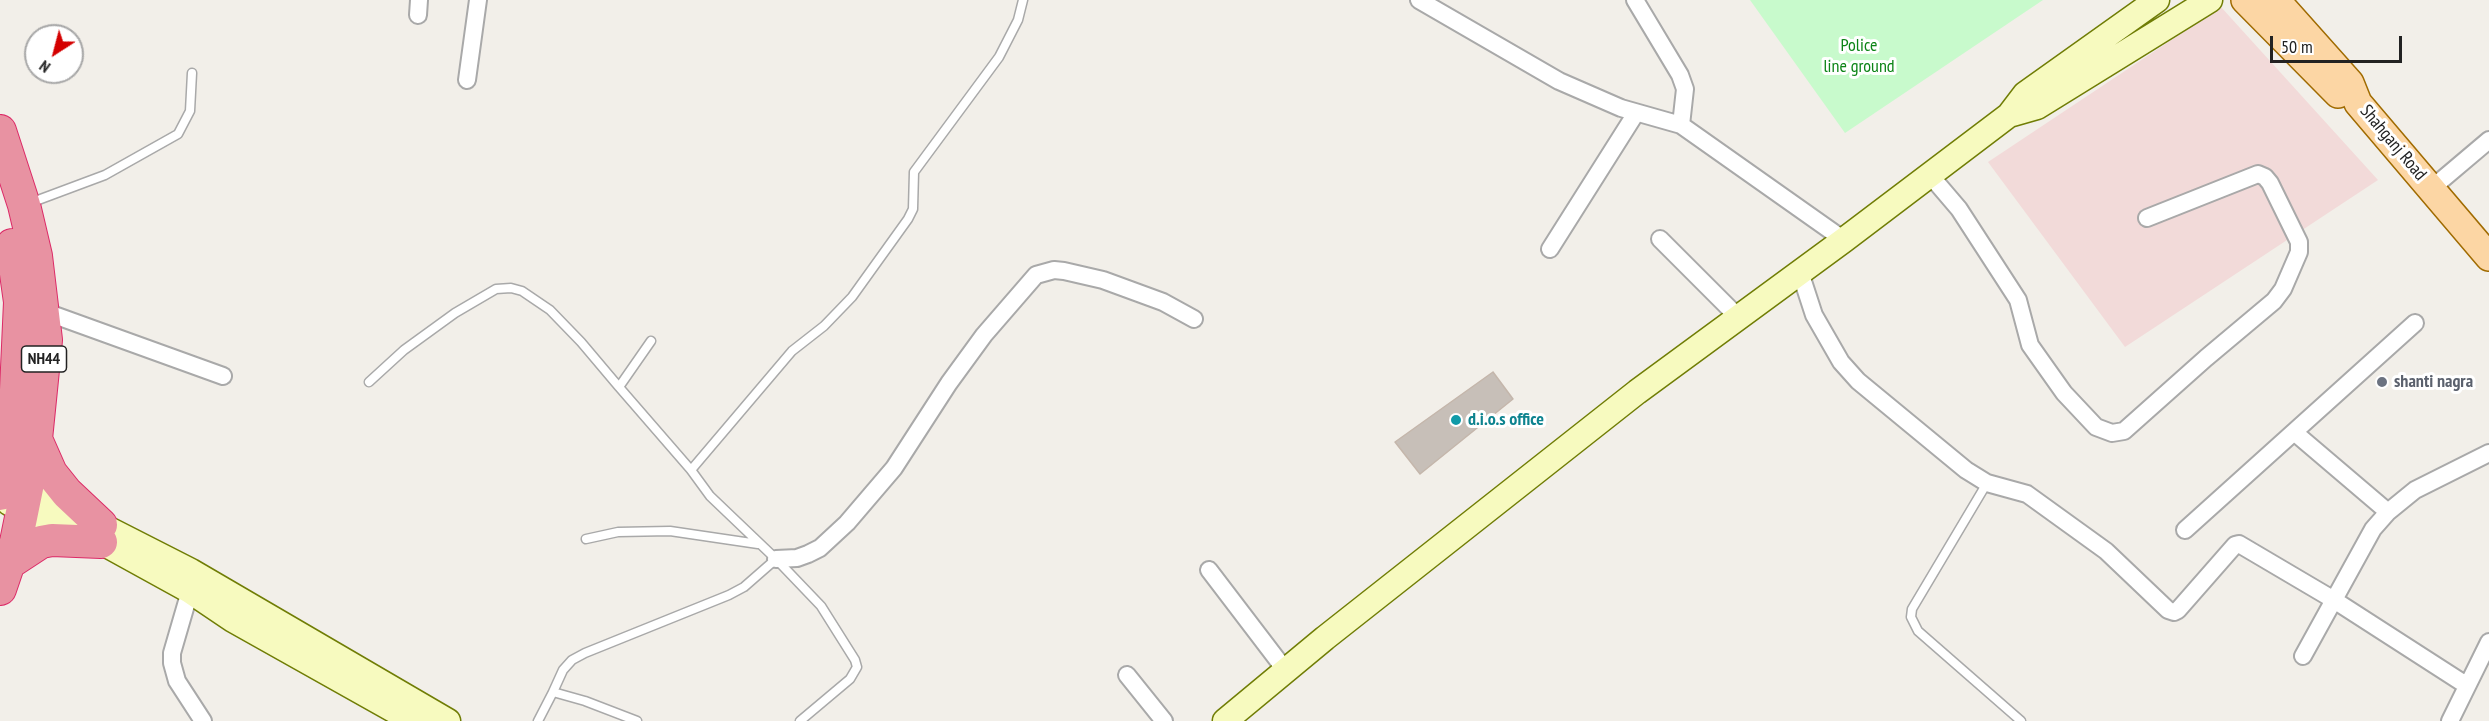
<!DOCTYPE html>
<style>
body{margin:0}
#map{position:relative;width:2489px;height:721px;overflow:hidden;background:#f2efe9;font-family:"PT Sans Narrow",sans-serif}
canvas{display:block}
.north{position:absolute;left:24px;top:24px;width:60px;height:60px;box-sizing:border-box;background:#fff;border:2px solid #a7a7a7;border-radius:50%;rotate:216deg;font-size:16px;font-weight:700;line-height:24px;text-align:center;color:#222}
.north::after{content:'';display:block;margin:auto;width:21px;height:27px;background:#d40000;clip-path:polygon(50% 0,100% 100%,50% 72%,0 100%)}
.scale{position:absolute;left:2270px;top:36px;width:132px;height:27px;box-sizing:border-box;border:3px solid #222;border-top:0;padding-left:8px;font-size:18px;line-height:21px;white-space:nowrap;color:#222;-webkit-text-stroke:4px #fff;paint-order:stroke}
</style>
<div id="map">
<canvas width="2489" height="721"></canvas>
<div class="north">N</div>
<div class="scale">50 m</div>
</div>
<script>
const context = document.querySelector('canvas').getContext('2d');
context.lineJoin = 'round';
function paint(path, color) { context.fillStyle = color; context.fill(path, 'evenodd'); }
const toPath = rows => new Path2D(rows.map(r => 'M' + r).join(''));
function trace(path, color, width, dash) { context.strokeStyle = color; context.lineWidth = width; context.lineCap = dash ? 'butt' : 'round'; context.setLineDash(dash || []); context.stroke(path); }
function drawText(font, color, halo, rows, align = 'center') {
  context.font = font + ' "PT Sans Narrow",sans-serif'; context.lineWidth = 6; context.setLineDash([]); context.textBaseline = 'middle'; context.strokeStyle = halo; context.fillStyle = color; for (const [text, x, y, turn = 0] of rows) {
    context.save(); context.translate(x, y); context.rotate((+turn || 0) * Math.PI / 180); context.textAlign = isNaN(turn) ? turn : align; if (halo) context.strokeText(text, 0, 0); context.fillText(text, 0, 0); context.restore();
  }
}
paint(toPath([
 [2221,7,2378,180,2125,347,1988,162]
]), '#f2dad9');
paint(toPath([
 [1750,0,2043,0,1845,133]
]), '#c8facc');
const building = toPath([
 [1493,372,1513,399,1420,474,1395,442,1493,372]
]);
paint(building, '#c7bfb8');
trace(building, '#c4b6ab', 1.5);
const lane = toPath([
 [30,203,105,175,178,134,190,111,192,73],
 [651,341,619,387,691,470],
 [369,382,404,350,455,313,496,289,511,288,522,291,550,310,581,342,619,387],
 [1987,483,1912,609,1911,617,1918,631,2021,721],
 [586,539,618,532,670,531,758,544],
 [776,559,821,606,855,660,857,667,850,679,800,721],
 [553,692,563,670,572,660,585,653,729,595,744,587,776,559,710,496,691,470,792,351,824,326,852,297,908,219,913,209,914,172,999,57,1018,20,1023,0],
 [538,721,553,692,585,701,637,721]
]);
const street = toPath([
 [1419,0,1559,81,1621,108,1681,125,1844,240],
 [1635,0,1680,75,1685,89,1681,125],
 [418,15,419,0],
 [467,80,478,0],
 [1930,175,1959,209,2018,300,2030,345,2064,393,2096,427,2112,433,2124,431,2206,358,2274,301,2283,289,2299,252,2299,242,2270,183,2265,177,2258,174,2147,218],
 [2431,189,2489,140],
 [1660,239,1739,318],
 [1550,249,1636,113],
 [1800,272,1814,315,1841,362,1858,381,1966,470,1987,483,2027,494,2106,551,2168,610,2174,612,2178,610,2235,545,2239,544,2334,600,2466,685],
 [43,311,223,376],
 [2294,432,2388,512],
 [2185,530,2415,323],
 [776,559,797,558,808,554,820,548,847,523,894,468,949,383,984,335,1036,275,1054,270,1064,271,1103,280,1163,302,1194,319],
 [1209,570,1286,671],
 [190,591,172,653,172,663,177,681,203,721],
 [2303,656,2373,529,2388,512,2415,490,2489,453],
 [1127,675,1164,721],
 [2450,721,2489,642]
]);
const secondary = toPath([
 [2009,115,2037,107,2210,0],
 [13,485,81,515,191,571,448,721],
 [9,503,101,542,190,591,233,620,413,721],
 [1225,721,1325,638,1637,392,1844,240,2009,115,2025,94,2157,0]
]);
const primary = toPath([
 [2245,0,2338,94],
 [2276,0,2350,83,2358,103,2489,257]
]);
const highway = toPath([
 [0,131,24,205,36,256,46,340,35,449,16,542,0,589],
 [36,439,51,473,67,493,101,525],
 [0,494,16,390,20,302,12,245],
 [9,563,41,542,52,540,101,542]
]);
trace(lane, '#a9a9a9', 11);
trace(street, '#a9a9a9', 20);
trace(secondary, '#707d05', 27);
trace(primary, '#a06b00', 30);
trace(highway, '#dc2a67', 34);
trace(lane, '#fff', 8);
trace(street, '#fff', 16);
trace(secondary, '#f7fabf', 24);
trace(primary, '#fcd6a4', 27);
trace(highway, '#e892a2', 32);
for (const [x, y, r, color] of [
 [2382,382,6,"#6b7280"],
 [1456,420,6,"#0f9aa8"]
]) { const dot = new Path2D(); dot.arc(x, y, r, 0, 2 * Math.PI); context.fillStyle = color; context.fill(dot); trace(dot, '#fff', 2); }
for (const [x, y, w] of [
 [44,359,45]
]) { const box = new Path2D(); box.roundRect(x - w / 2, y - 13, w, 26, 4.5); context.fillStyle = '#fff'; context.fill(box); trace(box, '#222', 1.5); }
drawText('bold 16px', '#222', null, [
 ["NH44",44,359]
]);
drawText('18px', '#0c8416', '#fff', [
 ["Police",1859,46],
 ["line ground",1859,67]
]);
drawText('18px', '#222', '#fff', [
 ["Shahganj Road",2393,143,50]
]);
drawText('bold 18px', '#5b616d', '#fff', [
 ["shanti nagra",2394,382]
], 'left');
drawText('bold 18px', '#0d838f', '#fff', [
 ["d.i.o.s office",1468,420]
], 'left');
</script>
